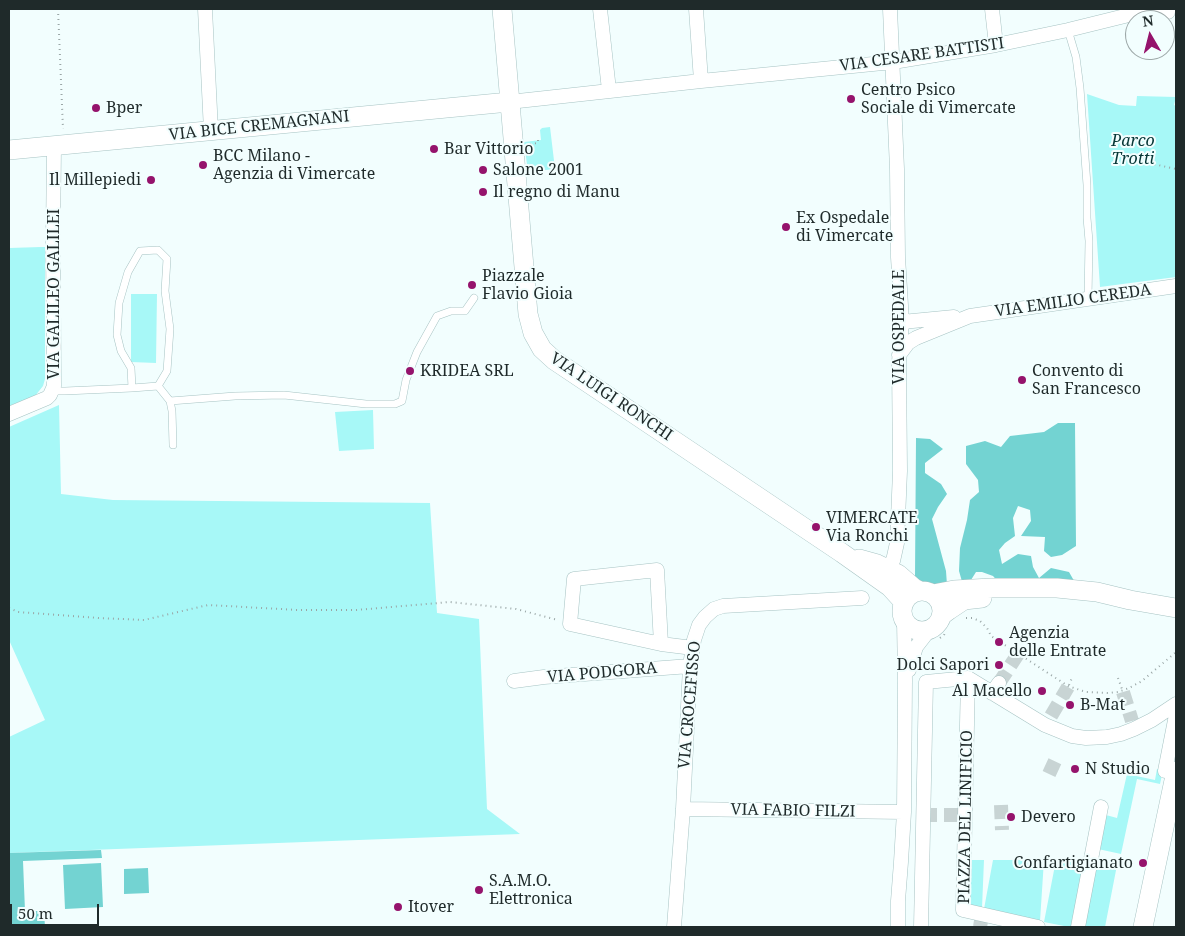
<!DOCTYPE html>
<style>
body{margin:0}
#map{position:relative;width:1185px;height:936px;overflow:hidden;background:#f2fefe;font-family:"Noto Serif",serif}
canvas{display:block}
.frame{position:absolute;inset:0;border:10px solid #1f2a2a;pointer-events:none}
.north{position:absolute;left:1125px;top:10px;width:50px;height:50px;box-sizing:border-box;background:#f2fefe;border:1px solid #9ea9a9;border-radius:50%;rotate:352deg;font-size:14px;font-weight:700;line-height:20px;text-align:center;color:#1f2a2a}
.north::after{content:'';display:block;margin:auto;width:18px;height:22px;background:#95136c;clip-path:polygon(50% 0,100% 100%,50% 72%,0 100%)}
.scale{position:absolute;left:10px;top:904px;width:89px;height:22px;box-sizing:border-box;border:2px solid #1f2a2a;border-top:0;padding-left:6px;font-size:15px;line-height:18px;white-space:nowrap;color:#1f2a2a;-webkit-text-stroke:4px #f2fefe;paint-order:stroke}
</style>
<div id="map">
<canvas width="1185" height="936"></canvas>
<div class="frame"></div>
<div class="north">N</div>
<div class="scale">50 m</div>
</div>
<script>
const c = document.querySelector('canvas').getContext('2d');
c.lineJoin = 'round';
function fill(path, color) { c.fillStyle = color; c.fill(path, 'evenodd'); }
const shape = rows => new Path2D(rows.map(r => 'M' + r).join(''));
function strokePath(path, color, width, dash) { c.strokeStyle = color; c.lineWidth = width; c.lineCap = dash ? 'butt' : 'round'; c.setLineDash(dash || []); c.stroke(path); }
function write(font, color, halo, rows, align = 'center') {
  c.font = font + ' "Noto Serif",serif'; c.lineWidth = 4; c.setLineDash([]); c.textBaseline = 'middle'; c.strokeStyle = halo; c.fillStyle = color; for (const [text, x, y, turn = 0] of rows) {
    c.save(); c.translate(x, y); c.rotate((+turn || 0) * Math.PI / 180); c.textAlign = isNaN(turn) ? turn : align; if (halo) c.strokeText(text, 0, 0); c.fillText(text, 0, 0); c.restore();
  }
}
const green = shape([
 [1087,94,1119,105,1136,106,1137,96,1176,97,1174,105,1176,106,1176,277,1100,287],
 [550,127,555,169,528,172,524,142,541,140,540,130,542,128],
 [41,247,45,247,45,379,43,386,35,396,9,406,9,248],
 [131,294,157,294,156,363,131,362],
 [59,405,61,494,113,500,430,503,437,613,479,619,487,809,520,834,9,853,9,737,45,720,9,640,9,427],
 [373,410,374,449,339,451,335,412],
 [1157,769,1163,770,1160,784,1137,779,1121,854,1098,849,1106,815,1117,818,1127,774,1155,780],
 [969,860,984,860,982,908,969,905],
 [993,860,1044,860,1040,921,984,909],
 [1056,860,1087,860,1073,927,1069,927,1044,922],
 [1095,860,1118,860,1105,927,1082,927]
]);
const forest = shape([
 [1058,423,1075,423,1076,546,1062,555,1051,557,1044,551,1045,537,1021,536,1031,521,1030,510,1018,506,1013,518,1015,536,1005,543,999,550,1002,564,1018,554,1031,556,1033,567,1039,578,1051,568,1069,572,1077,586,1001,585,993,576,982,572,976,572,971,580,963,585,959,571,960,548,967,520,970,500,979,492,978,480,966,464,966,446,985,441,1001,447,1010,436,1044,432],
 [916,438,930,439,943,449,925,463,925,473,941,484,947,494,938,507,932,519,946,571,947,585,921,583,915,577],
 [101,850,102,858,23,861,25,911,44,911,45,927,9,927,9,853],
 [101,863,103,907,65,909,63,865],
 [148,868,149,893,124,894,124,869]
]);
const streetTunnel = shape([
 [999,683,1018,654],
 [1123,692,1132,721],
 [1051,716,1068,687],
 [1049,774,1055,761],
 [1001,805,1002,830],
 [923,815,965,815],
 [980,927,981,921]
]);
const path = shape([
 [58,9,63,129],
 [530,144,538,143,538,140],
 [1130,159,1176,169],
 [9,608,18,612,99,618,144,620,208,605,298,610,356,610,450,602,516,609,558,620],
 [966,618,972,618,980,621,987,628,991,636,1068,686,1086,692,1108,693,1118,692,1129,688,1142,681,1176,652],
 [940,638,944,635,946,631],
 [1118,678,1123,692],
 [1069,685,1072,678]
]);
const lane = shape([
 [1068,30,1076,57,1080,88,1087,185,1087,218,1089,241,1088,299],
 [158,386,170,401,172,411,173,445],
 [53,391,65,391,132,388,158,386,167,371,170,329,165,291,167,259,158,250,140,251,128,272,119,303,117,335,121,351,131,368,132,388],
 [170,401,235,396,284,395,366,404,395,404,402,401,406,380,417,352,437,316,451,311,465,311,474,298]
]);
const street = shape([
 [205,9,211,131],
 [600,9,609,90],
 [696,9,701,81],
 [992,9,996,45],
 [509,102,701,81,893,62,996,45,1068,30,1141,12,1168,12,1168,9],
 [902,322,954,317],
 [899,355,908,343,916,338,970,316,1176,286],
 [9,414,47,398,50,395,54,386,53,240,54,146],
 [886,575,885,567,893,561,897,543,900,471,899,362,902,322,898,257,897,169,890,9],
 [661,644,657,570,574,579,570,624,661,644,693,648],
 [909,670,916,647,930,629],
 [968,678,963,910,1038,927],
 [514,681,544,677,690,666],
 [992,693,999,683],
 [1165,771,1176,715],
 [683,809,904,812],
 [674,927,683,809,690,666,694,640,699,625,705,617,714,609,723,606,862,598],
 [898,927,898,901,901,862,904,812,905,680,904,620],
 [921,927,926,682,968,678,1045,725,1072,736,1086,738,1107,737,1121,734,1134,729,1152,720,1176,704],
 [1078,927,1101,807]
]);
const secondary = shape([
 [502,9,528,314,533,333,542,349,554,360,842,553,890,587,900,598,905,601],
 [9,150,509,102],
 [859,559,877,564,898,574,914,588,920,591],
 '902 611a20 20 0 1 1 40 0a20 20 0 1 1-40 0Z',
 [933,594,954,590,992,588,1057,588,1097,592,1130,600,1176,608],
 [941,616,949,610,964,600,982,598],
 [1143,927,1176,771]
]);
const markers = [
 [851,99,5,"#95136c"],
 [96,108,5,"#95136c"],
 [434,149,5,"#95136c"],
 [203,165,5,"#95136c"],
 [483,170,5,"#95136c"],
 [151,180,5,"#95136c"],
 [483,192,5,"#95136c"],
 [786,227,5,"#95136c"],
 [472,285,5,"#95136c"],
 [410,371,5,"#95136c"],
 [1022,380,5,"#95136c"],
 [816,527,5,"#95136c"],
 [999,642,5,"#95136c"],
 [999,665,5,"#95136c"],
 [1042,691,5,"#95136c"],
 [1070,705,5,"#95136c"],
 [1075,769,5,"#95136c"],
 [1011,817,5,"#95136c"],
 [1143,863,5,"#95136c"],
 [479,890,5,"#95136c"],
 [398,907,5,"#95136c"]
];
const streetNames = [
 ["VIA CESARE BATTISTI",922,55,-8],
 ["VIA BICE CREMAGNANI",259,126,-6],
 ["VIA GALILEO GALILEI",54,294,-90],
 ["VIA EMILIO CEREDA",1073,301,-8],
 ["VIA OSPEDALE",899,327,-90],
 ["VIA LUIGI RONCHI",611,397,34],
 ["VIA PODGORA",602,673,-5],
 ["VIA CROCEFISSO",690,705,-85],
 ["VIA FABIO FILZI",793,811,1],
 ["PIAZZA DEL LINIFICIO",966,817,-89]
];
const poiNames = [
 ["Centro Psico",861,90],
 ["Sociale di Vimercate",861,108],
 ["Bper",106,108],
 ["Bar Vittorio",444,149],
 ["BCC Milano -",213,156],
 ["Agenzia di Vimercate",213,174],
 ["Salone 2001",493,170],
 ["Il Millepiedi",141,180,"right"],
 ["Il regno di Manu",493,192],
 ["Ex Ospedale",796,218],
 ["di Vimercate",796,236],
 ["Piazzale",482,276],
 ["Flavio Gioia",482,294],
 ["KRIDEA SRL",420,371],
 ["Convento di",1032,371],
 ["San Francesco",1032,389],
 ["VIMERCATE",826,518],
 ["Via Ronchi",826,536],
 ["Agenzia",1009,633],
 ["delle Entrate",1009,651],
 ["Dolci Sapori",989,665,"right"],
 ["Al Macello",1032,691,"right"],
 ["B-Mat",1080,705],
 ["N Studio",1085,769],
 ["Devero",1021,817],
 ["Confartigianato",1133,863,"right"],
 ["S.A.M.O.",489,881],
 ["Elettronica",489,899],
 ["Itover",408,907]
];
const parkNames = [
 ["Parco",1133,141],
 ["Trotti",1133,159]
];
fill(green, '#a7f8f7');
fill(forest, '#73d3d2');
strokePath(streetTunnel, '#c8d4d4', 14, [14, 7]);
strokePath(lane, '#a6c3c3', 8);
strokePath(street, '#a6c3c3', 15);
strokePath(secondary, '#a6c3c3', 20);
strokePath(path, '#9aa6a6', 2, [1, 4]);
strokePath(lane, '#fff', 7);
strokePath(street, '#fff', 14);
strokePath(secondary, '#fff', 19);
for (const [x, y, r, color] of markers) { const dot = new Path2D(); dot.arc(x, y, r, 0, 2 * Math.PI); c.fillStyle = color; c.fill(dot); strokePath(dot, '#f2fefe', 2); }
write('16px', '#1f2a2a', '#f2fefe', streetNames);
write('16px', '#1f2a2a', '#f2fefe', poiNames, 'left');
write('italic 16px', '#063737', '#f2fefe', parkNames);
</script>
